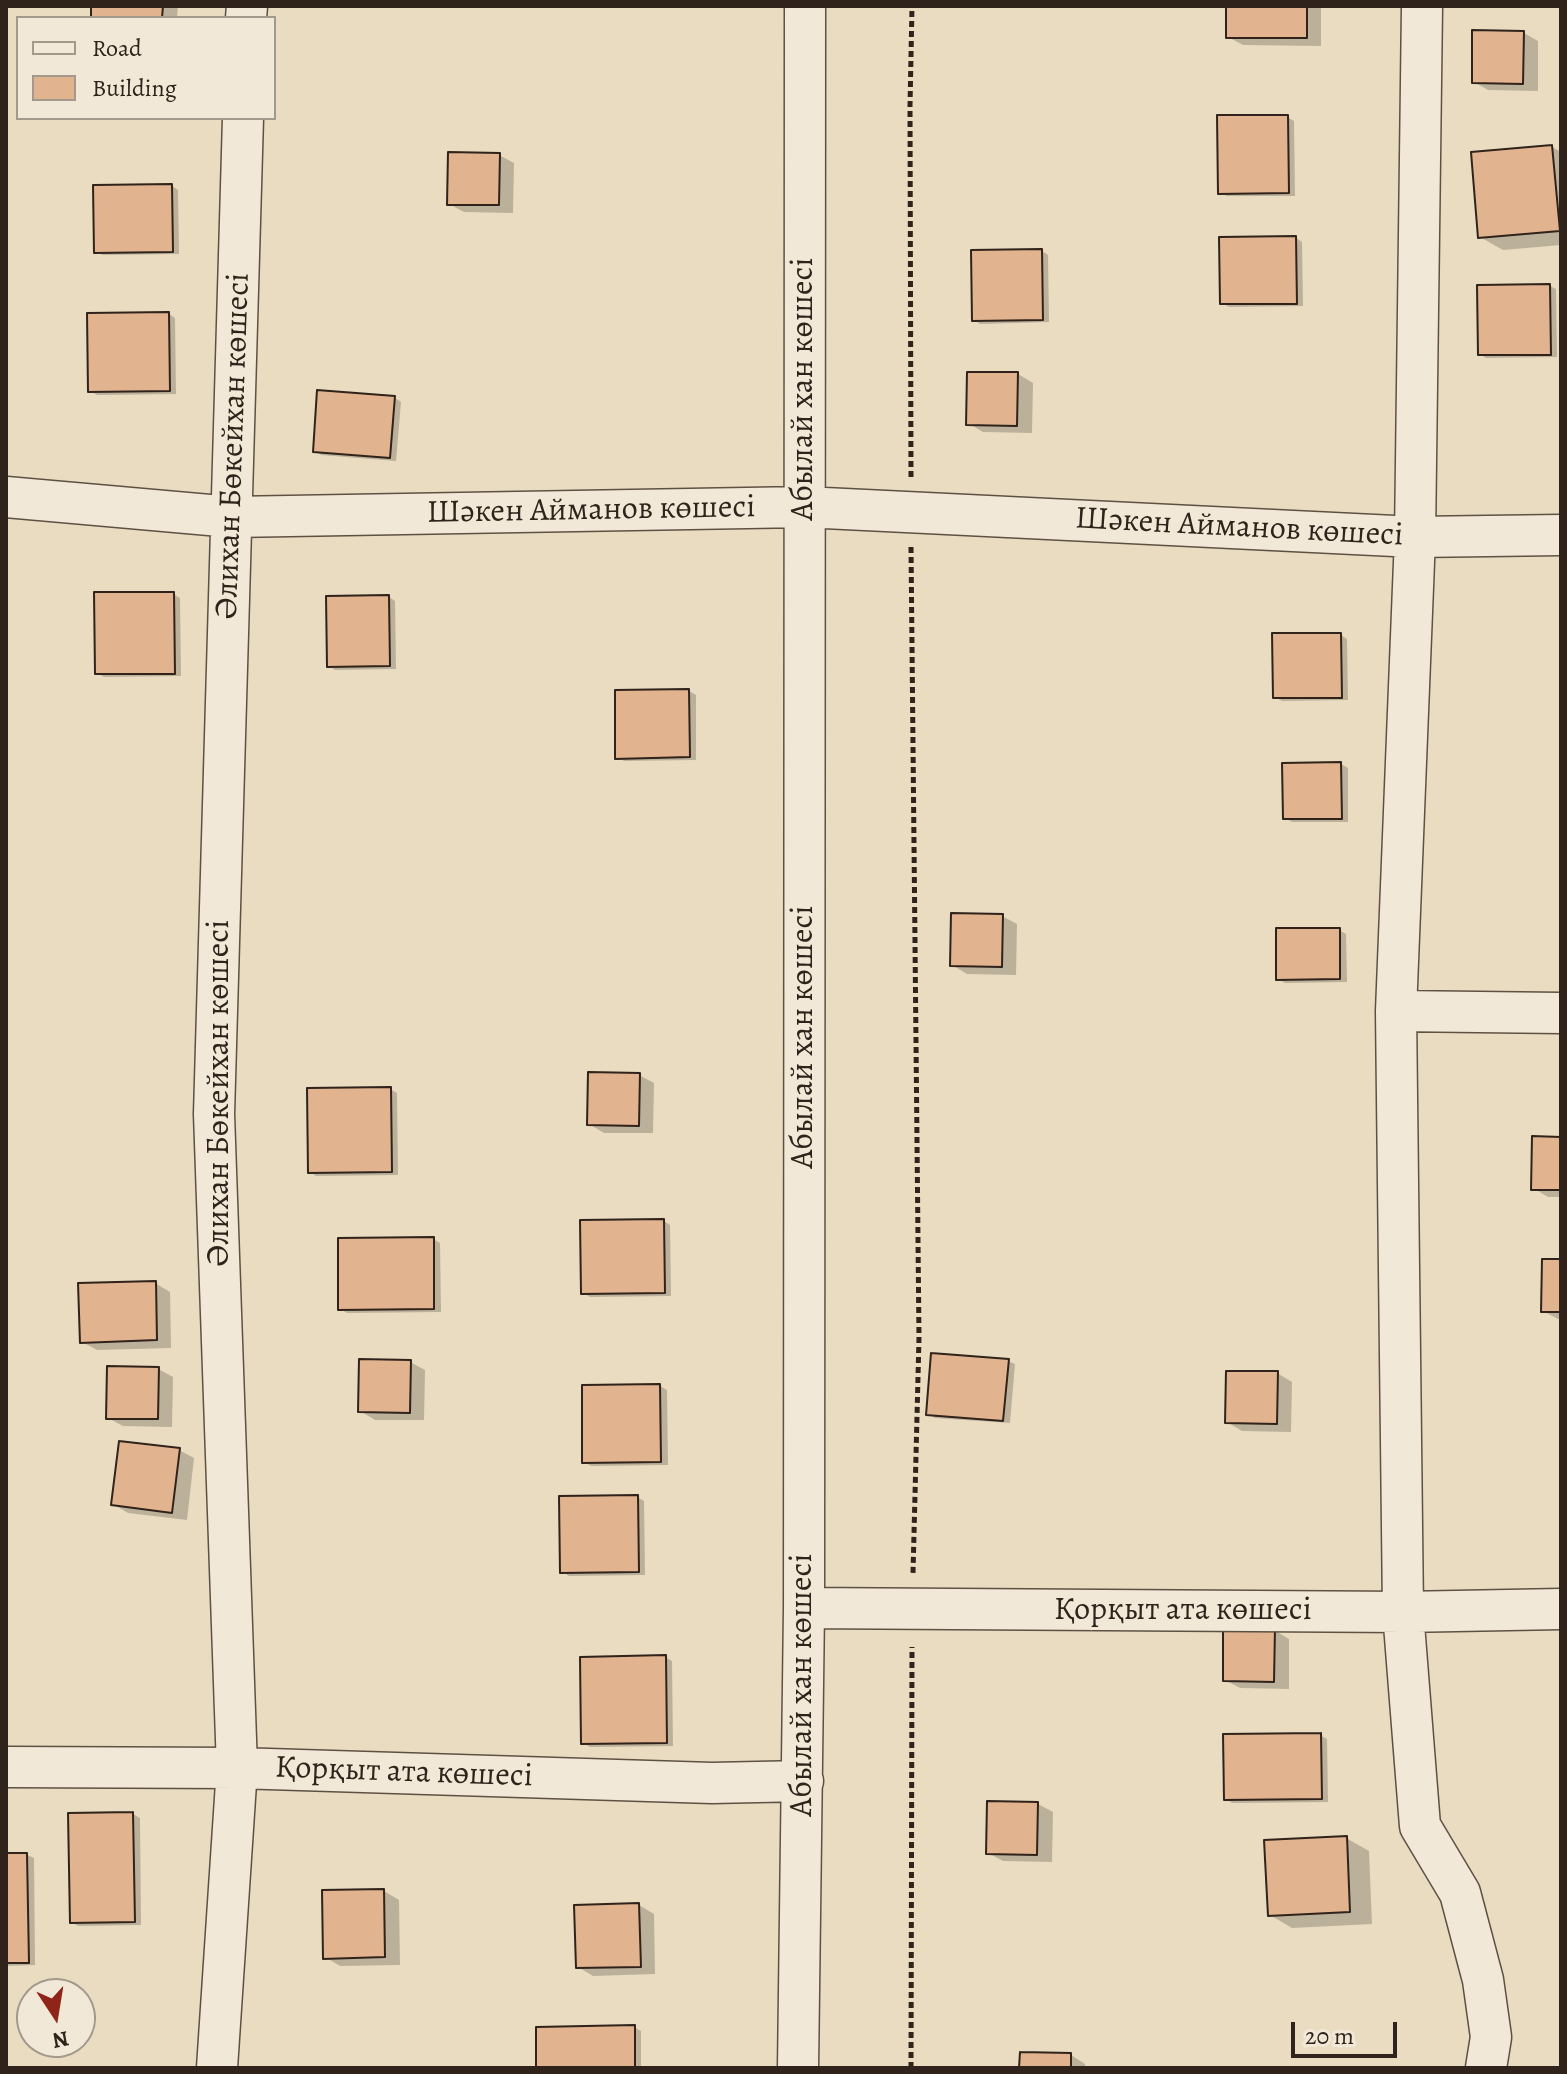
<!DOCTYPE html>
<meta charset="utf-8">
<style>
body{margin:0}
#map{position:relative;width:1567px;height:2074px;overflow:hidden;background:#eadcc1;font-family:Alegreya,serif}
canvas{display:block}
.frame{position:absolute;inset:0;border:8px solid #2f231b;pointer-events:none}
.legend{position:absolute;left:16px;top:16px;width:260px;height:104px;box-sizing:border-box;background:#f1e8d7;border:2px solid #a3998c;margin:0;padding:10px 14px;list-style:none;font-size:24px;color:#2f231b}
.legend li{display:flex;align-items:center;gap:16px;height:40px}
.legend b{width:40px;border:2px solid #a3998c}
.north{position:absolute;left:16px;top:1978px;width:80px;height:80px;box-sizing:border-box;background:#f1e8d7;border:2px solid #a3998c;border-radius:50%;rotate:168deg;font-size:22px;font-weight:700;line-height:32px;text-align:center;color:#2f231b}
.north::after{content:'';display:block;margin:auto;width:28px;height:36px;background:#8f2418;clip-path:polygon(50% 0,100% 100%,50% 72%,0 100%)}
.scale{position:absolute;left:1291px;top:2022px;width:106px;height:36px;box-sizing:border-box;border:4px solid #2f231b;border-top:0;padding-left:10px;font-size:24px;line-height:28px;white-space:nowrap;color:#2f231b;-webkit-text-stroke:6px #f1e8d7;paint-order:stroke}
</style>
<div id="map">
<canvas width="1567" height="2074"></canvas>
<div class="frame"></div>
<ul class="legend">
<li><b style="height:10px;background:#f1e8d7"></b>Road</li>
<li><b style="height:22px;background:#e1b38e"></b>Building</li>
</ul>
<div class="north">N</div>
<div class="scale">20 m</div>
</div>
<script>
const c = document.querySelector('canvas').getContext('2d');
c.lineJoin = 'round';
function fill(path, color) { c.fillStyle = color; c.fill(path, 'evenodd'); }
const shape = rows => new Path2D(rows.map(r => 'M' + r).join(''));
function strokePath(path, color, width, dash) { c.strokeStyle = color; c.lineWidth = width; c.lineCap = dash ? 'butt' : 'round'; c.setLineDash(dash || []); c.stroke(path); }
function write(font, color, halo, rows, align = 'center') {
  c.font = font + ' Alegreya,serif'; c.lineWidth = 6; c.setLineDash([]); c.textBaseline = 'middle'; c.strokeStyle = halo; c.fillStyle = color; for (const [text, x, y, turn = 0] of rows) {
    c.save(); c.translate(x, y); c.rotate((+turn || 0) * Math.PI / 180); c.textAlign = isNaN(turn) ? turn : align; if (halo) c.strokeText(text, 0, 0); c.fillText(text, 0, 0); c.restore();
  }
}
const shadow = shape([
 [93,6,178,6,177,18,93,18],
 [1228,6,1321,6,1321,46,1243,45,1228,37],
 [1524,33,1538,41,1538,91,1488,90,1474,82],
 [1287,117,1294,121,1295,196,1227,196,1220,193],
 [1552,147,1561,152,1561,245,1503,250,1480,237],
 [499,155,514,163,513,213,464,212,449,204],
 [172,186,178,190,179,254,103,255,96,252],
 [1296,238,1302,242,1303,306,1229,307,1222,303],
 [1042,251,1048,255,1049,322,980,324,974,320],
 [1550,286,1556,289,1557,357,1486,358,1480,354],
 [169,314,175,318,176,394,97,395,90,391],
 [1018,374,1033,383,1032,433,983,432,968,423],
 [395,398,401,402,396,461,321,455,315,451],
 [173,594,180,598,181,676,104,677,97,673],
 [389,597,395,601,396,669,335,670,329,666],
 [1341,635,1347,639,1348,700,1282,701,1275,697],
 [689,691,696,695,696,760,624,761,617,757],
 [1341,764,1348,768,1348,822,1292,822,1285,818],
 [1002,916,1017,924,1016,975,967,974,952,965],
 [1339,930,1346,934,1347,982,1285,983,1278,979],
 [639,1075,654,1083,653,1133,604,1133,589,1124],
 [390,1089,397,1093,398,1175,316,1176,310,1172],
 [1561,1139,1561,1197,1548,1197,1533,1188],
 [664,1221,670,1225,671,1296,590,1297,583,1293],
 [433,1239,440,1243,441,1312,347,1313,340,1309],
 [1561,1261,1561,1319,1558,1319,1543,1311],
 [155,1283,170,1292,171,1348,97,1350,82,1342],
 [1008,1361,1015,1364,1010,1423,935,1418,928,1414],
 [410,1362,425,1370,424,1420,375,1420,360,1411],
 [158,1369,173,1377,172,1427,123,1426,108,1418],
 [1277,1373,1292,1382,1291,1432,1242,1431,1227,1422],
 [660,1386,667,1390,668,1465,591,1466,584,1462],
 [179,1450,194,1458,187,1520,128,1513,113,1504],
 [637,1497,644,1501,645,1575,569,1576,562,1572],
 [1274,1630,1289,1639,1289,1689,1240,1688,1225,1680],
 [665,1657,672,1661,673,1746,590,1747,583,1743],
 [1320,1735,1327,1739,1328,1802,1232,1803,1226,1799],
 [1038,1804,1053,1812,1052,1862,1003,1861,988,1853],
 [133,1814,140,1818,141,1925,78,1926,72,1922],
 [1346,1838,1369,1851,1372,1924,1292,1928,1270,1915],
 [6,1855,27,1855,34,1858,35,1965,6,1966],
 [384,1891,399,1900,400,1965,340,1966,325,1957],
 [639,1905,654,1914,655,1974,593,1976,578,1967],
 [634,2027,641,2031,641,2068,538,2068],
 [1071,2055,1085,2064,1085,2068,1021,2068]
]);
const building = shape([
 [91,6,163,6,162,18,91,18,91,6],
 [1226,6,1307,6,1307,38,1226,38,1226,6],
 [1472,30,1524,31,1523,84,1472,83,1472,30],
 [1217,115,1288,115,1289,193,1218,194,1217,115],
 [1552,145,1560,231,1478,238,1471,152,1552,145],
 [448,152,500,153,499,205,447,205,448,152],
 [172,184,173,252,94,253,93,185,172,184],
 [1296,236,1297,304,1220,304,1219,237,1296,236],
 [1042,249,1043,320,972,321,971,250,1042,249],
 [1550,284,1551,355,1478,355,1477,285,1550,284],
 [169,312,170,391,88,392,87,313,169,312],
 [967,372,1018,372,1017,426,966,425,967,372],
 [317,390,395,396,390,458,313,452,317,390],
 [94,592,174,592,175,674,95,674,94,592],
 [389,595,390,666,327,667,326,596,389,595],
 [1272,633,1341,633,1342,698,1273,698,1272,633],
 [689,689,690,757,615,759,615,690,689,689],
 [1341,762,1342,819,1283,819,1282,763,1341,762],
 [951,913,1003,914,1002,967,950,966,951,913],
 [1276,928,1340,928,1340,979,1276,980,1276,928],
 [588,1072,640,1073,639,1126,587,1125,588,1072],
 [391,1087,392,1172,308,1173,307,1088,391,1087],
 [1532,1136,1561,1137,1561,1190,1531,1190,1532,1136],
 [664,1219,665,1293,581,1294,580,1220,664,1219],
 [434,1237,434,1309,338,1310,338,1238,434,1237],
 [1542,1259,1561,1259,1561,1312,1541,1312,1542,1259],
 [156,1281,157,1340,80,1343,78,1283,156,1281],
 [931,1353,1009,1359,1003,1421,926,1415,931,1353],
 [359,1359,411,1360,410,1413,358,1412,359,1359],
 [107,1366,159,1367,158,1419,106,1419,107,1366],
 [1226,1371,1278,1371,1277,1424,1225,1423,1226,1371],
 [660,1384,661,1462,582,1463,582,1385,660,1384],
 [119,1441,180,1448,172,1513,111,1505,119,1441],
 [638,1495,639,1572,560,1573,559,1496,638,1495],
 [1223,1628,1275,1628,1274,1682,1223,1681,1223,1628],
 [666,1655,667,1743,581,1744,580,1657,666,1655],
 [1321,1733,1322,1799,1224,1800,1223,1734,1321,1733],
 [987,1801,1038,1802,1037,1855,986,1854,987,1801],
 [133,1812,135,1922,70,1923,68,1813,133,1812],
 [1347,1836,1350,1912,1268,1916,1264,1840,1347,1836],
 [6,1853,27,1853,29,1963,6,1963,6,1853],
 [384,1889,385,1957,323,1959,322,1890,384,1889],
 [639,1903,641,1967,576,1968,574,1905,639,1903],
 [635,2025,635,2068,536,2068,536,2027,635,2025],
 [1020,2052,1071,2053,1071,2068,1019,2068,1020,2052]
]);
const path = shape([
 [911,477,910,106,912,6],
 [911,547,919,1338,913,1573],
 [911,2068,912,1647]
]);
const minor = shape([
 [1422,6,1415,537,1396,1011,1403,1612,1420,1826,1460,1893,1483,1980,1491,2037,1486,2068],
 [246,18,247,6],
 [6,497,232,517,804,507,1415,537,1561,535],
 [1396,1011,1561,1013],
 [804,1608,1403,1612,1561,1609],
 [6,1767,237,1768,712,1783,803,1781],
 [217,2068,237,1768,214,1114,243,118],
 [798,2068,804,1608,805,6]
]);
const streetNames = [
 ["Абылай хан көшесі",804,389,-90],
 ["Әлихан Бөкейхан көшесі",234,446,-88],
 ["Шәкен Айманов көшесі",591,511,-1],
 ["Шәкен Айманов көшесі",1239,528,3],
 ["Абылай хан көшесі",804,1037,-90],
 ["Әлихан Бөкейхан көшесі",220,1093,-90],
 ["Қорқыт ата көшесі",1183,1611],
 ["Абылай хан көшесі",803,1685,-90],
 ["Қорқыт ата көшесі",404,1773,2]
];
fill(shadow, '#0003');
fill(building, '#e1b38e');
strokePath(building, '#2f231b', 2);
strokePath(minor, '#5e5144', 43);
strokePath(path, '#2f231b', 5, [6, 4]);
strokePath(minor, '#f1e8d7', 40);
write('32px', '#2f231b', '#f1e8d7', streetNames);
</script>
